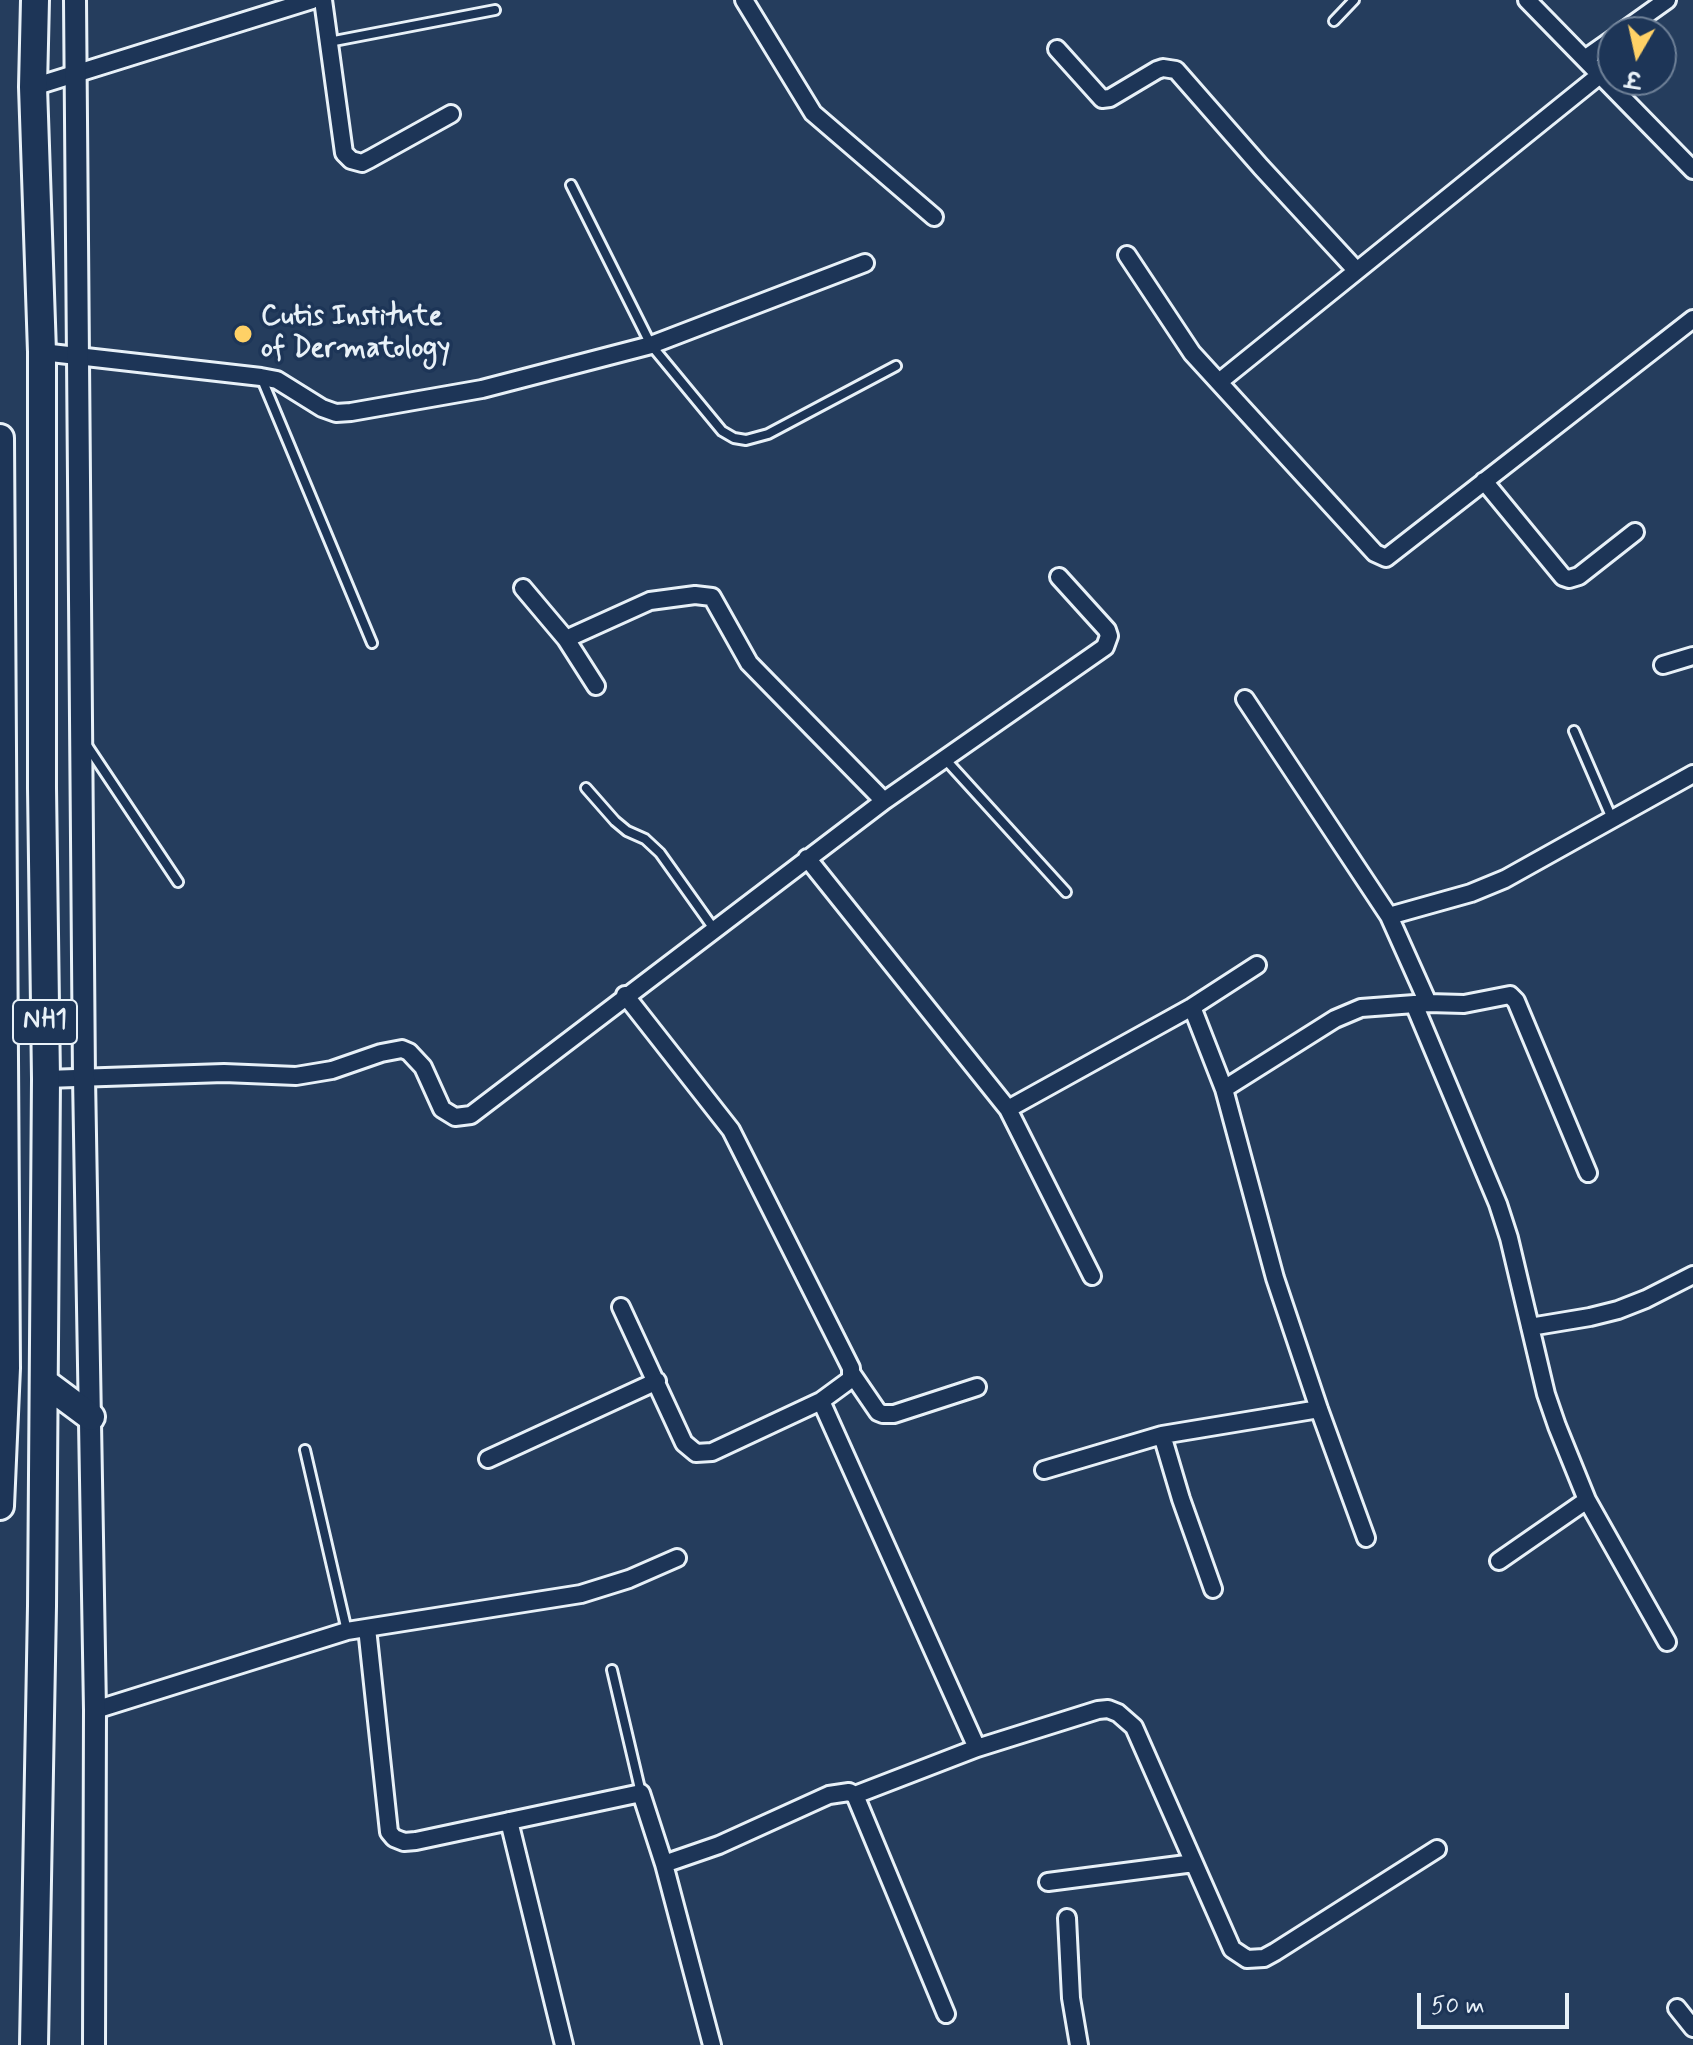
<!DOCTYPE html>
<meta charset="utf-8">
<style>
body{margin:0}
#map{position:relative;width:1693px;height:2045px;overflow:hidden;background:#253d5d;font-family:Mynerve,"Playpen Sans Deva",sans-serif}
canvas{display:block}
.north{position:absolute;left:1597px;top:16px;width:80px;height:80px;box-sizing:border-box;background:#1d3557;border:2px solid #6e8097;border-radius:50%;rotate:189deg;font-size:22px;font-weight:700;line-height:32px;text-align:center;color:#e8f1f8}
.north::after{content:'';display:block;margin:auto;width:28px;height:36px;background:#ffd166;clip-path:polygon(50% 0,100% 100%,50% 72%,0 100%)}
.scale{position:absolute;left:1417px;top:1993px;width:152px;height:36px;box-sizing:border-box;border:4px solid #e8f1f8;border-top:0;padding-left:10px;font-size:24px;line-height:28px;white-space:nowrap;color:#e8f1f8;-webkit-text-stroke:6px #1d3557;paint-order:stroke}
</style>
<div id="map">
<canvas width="1693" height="2045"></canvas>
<div class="north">उ</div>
<div class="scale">50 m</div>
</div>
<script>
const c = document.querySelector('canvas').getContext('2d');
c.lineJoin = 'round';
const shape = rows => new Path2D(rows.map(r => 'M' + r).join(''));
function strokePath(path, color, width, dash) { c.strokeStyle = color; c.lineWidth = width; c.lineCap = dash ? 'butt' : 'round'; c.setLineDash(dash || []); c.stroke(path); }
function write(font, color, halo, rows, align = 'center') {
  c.font = font + ' Mynerve,sans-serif'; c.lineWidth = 7; c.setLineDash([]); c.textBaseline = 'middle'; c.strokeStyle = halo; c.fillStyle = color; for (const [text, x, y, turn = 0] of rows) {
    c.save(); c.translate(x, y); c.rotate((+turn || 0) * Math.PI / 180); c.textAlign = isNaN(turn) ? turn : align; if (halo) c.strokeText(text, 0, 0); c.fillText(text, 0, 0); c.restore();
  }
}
const service = shape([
 [1334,21,1354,0],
 [329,42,495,10],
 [571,185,651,345,722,431,734,438,746,440,768,434,896,366],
 [261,377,372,643],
 [1574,731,1613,821],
 [86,744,178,882],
 [945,759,1066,892],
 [586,788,615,821,627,831,645,839,660,853,714,929],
 [305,1450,347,1631],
 [612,1670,641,1793]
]);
const minor = shape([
 [323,0,344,153,351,160,362,163,370,159,451,114],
 [744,0,813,113,934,217],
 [1527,0,1693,170],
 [1622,32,1667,0],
 [1057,49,1102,99,1110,98,1157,70,1163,68,1176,70,1261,167,1356,270],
 [1586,58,1613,39],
 [33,87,312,0],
 [1127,255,1192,353,1375,553,1386,558,1693,319],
 [42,352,261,377,277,380,322,408,336,413,351,412,482,389,651,345,865,263],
 [1219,382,1601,74],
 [1484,481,1563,577,1569,579,1579,576,1635,532],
 [523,588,566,639,596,686],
 [566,639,650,601,695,595,712,597,749,663,884,801],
 [1663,665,1693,656],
 [1245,699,1389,916,1428,1003],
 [807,858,1008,1109,1092,1276],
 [1389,916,1471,893,1505,879,1693,774],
 [1414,1004,1498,1204,1509,1238,1546,1394,1557,1426,1587,1500,1667,1642],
 [1192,1007,1224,1089,1275,1278,1319,1409,1366,1538],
 [46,1079,224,1073,296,1076,332,1070,381,1053,402,1049,409,1052,423,1067,442,1109,455,1117,471,1115,884,801,1105,647,1109,636,1107,630,1059,577],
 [1224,1089,1335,1019,1361,1008,1428,1003,1464,1004,1510,995,1516,1001,1588,1173],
 [1008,1109,1192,1007,1257,965],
 [621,1307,684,1443,696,1453,712,1452,821,1401,851,1379,851,1368,731,1130,625,995],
 [1530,1327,1590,1317,1618,1310,1646,1299,1693,1275],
 [852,1374,878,1412,883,1414,894,1414,977,1387],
 [821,1401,977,1748],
 [1162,1435,1181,1499,1213,1589],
 [488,1459,657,1381],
 [1044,1470,1162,1435,1319,1409],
 [1499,1561,1587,1500],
 [367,1628,389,1832,394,1838,404,1842,416,1841,641,1793,664,1864,712,2045],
 [95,1710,347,1631,581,1594,629,1579,677,1558],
 [855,1795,977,1748,1098,1710,1108,1709,1118,1713,1134,1727,1232,1949,1247,1959,1264,1958,1275,1952,1437,1849],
 [509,1821,564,2045],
 [664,1864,719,1845,829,1795,849,1792,855,1795,946,2014],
 [1048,1882,1194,1863],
 [1067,1918,1071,1998,1079,2045],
 [1677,2008,1693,2028]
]);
const tertiary = shape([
 [75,0,84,1077,95,1710,94,2045]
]);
const trunk = shape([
 [0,438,6,1368,0,1506],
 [44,1382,91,1417],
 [34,2045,42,1606,46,1079,42,788,42,352,33,87,35,0]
]);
const markers = [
 [243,334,10,"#ffd166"]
];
const shields = [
 [45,1022,64]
];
const shieldNames = [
 ["NH1",45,1022]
];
const poiNames = [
 ["Cutis Institute",261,318],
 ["of Dermatology",261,350]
];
strokePath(service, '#e8f1f8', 14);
strokePath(minor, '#e8f1f8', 22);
strokePath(tertiary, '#e8f1f8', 26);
strokePath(trunk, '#e8f1f8', 32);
strokePath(service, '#1d3557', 8);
strokePath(minor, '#1d3557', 16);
strokePath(tertiary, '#1d3557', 20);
strokePath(trunk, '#1d3557', 26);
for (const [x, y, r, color] of markers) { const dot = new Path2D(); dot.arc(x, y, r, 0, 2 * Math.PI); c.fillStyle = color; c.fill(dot); strokePath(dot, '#1d3557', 3); }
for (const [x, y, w] of shields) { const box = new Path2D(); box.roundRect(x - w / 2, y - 22, w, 44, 6); c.fillStyle = '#1d3557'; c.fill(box); strokePath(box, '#e8f1f8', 2); }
write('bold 26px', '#e8f1f8', null, shieldNames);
write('bold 28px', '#e8f1f8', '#1d3557', poiNames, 'left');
</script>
